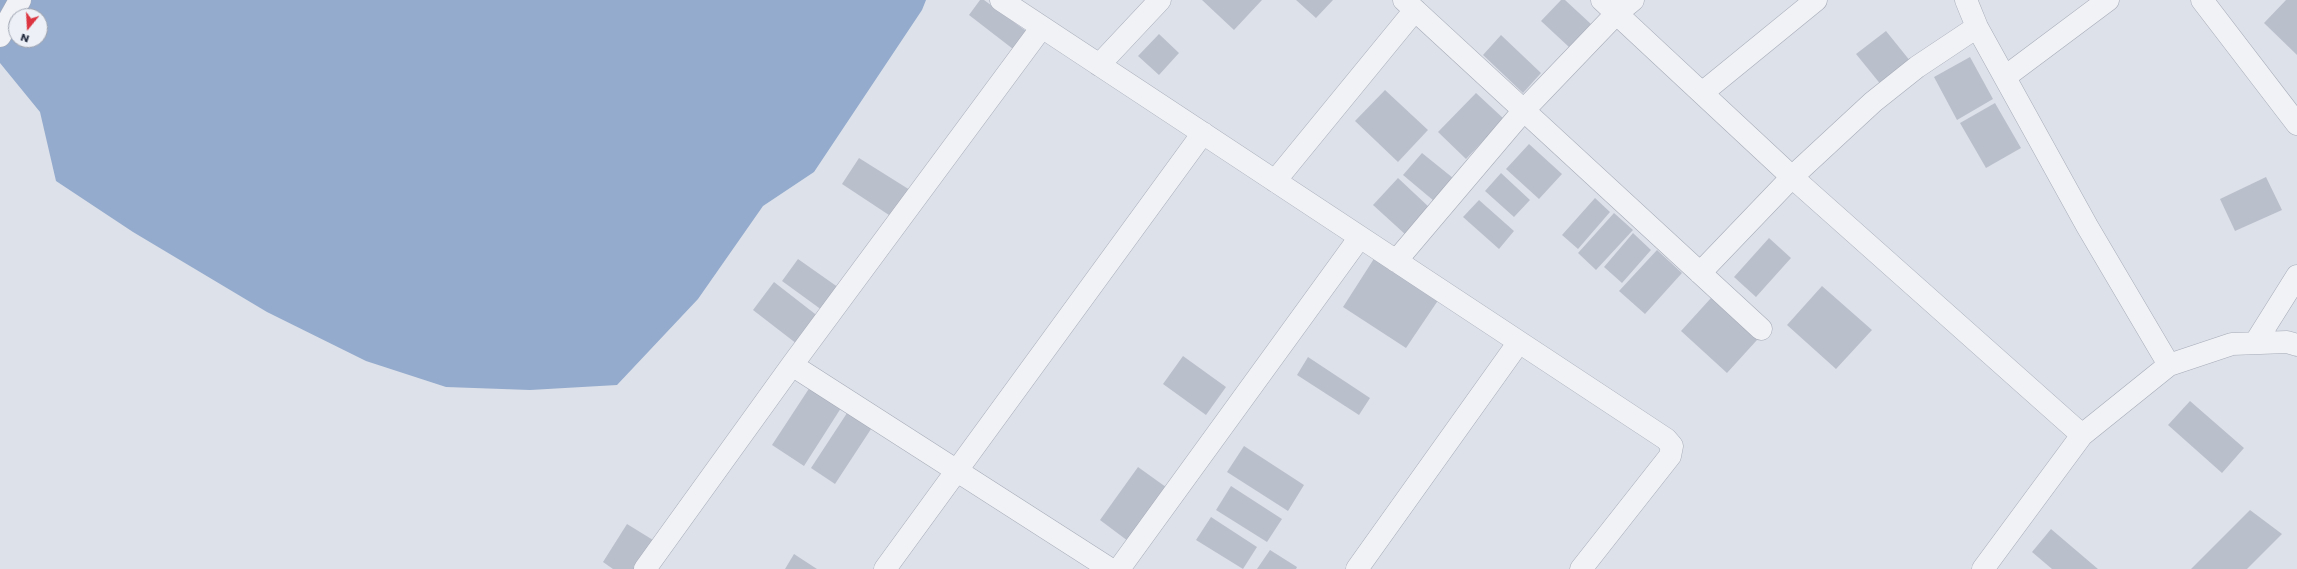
<!DOCTYPE html>
<style>
body{margin:0}
#map{position:relative;width:2297px;height:569px;overflow:hidden;background:#dde1e9;font-family:Poppins,sans-serif}
canvas{display:block}
.north{position:absolute;left:8px;top:8px;width:40px;height:40px;box-sizing:border-box;background:#edf0f6;border:1px solid #9da2ae;border-radius:50%;rotate:198deg;font-size:11px;font-weight:700;line-height:16px;text-align:center;color:#252d41}
.north::after{content:'';display:block;margin:auto;width:14px;height:18px;background:#dc3440;clip-path:polygon(50% 0,100% 100%,50% 72%,0 100%)}
</style>
<div id="map">
<canvas width="2297" height="569"></canvas>
<div class="north">N</div>
</div>
<script>
const c = document.querySelector('canvas').getContext('2d');
c.lineJoin = 'round';
function fill(path, color) { c.fillStyle = color; c.fill(path, 'evenodd'); }
const shape = rows => new Path2D(rows.map(r => 'M' + r).join(''));
function strokePath(path, color, width, dash) { c.strokeStyle = color; c.lineWidth = width; c.lineCap = dash ? 'butt' : 'round'; c.setLineDash(dash || []); c.stroke(path); }
const water = shape([
 [0,0,926,0,922,10,814,172,763,206,698,299,617,385,530,390,446,387,366,361,267,312,133,232,56,181,40,112,0,63],
 [16,16,40,16,40,40,16,40]
]);
const building = shape([
 [980,0,984,0,1026,31,1013,49,969,15],
 [1202,0,1262,0,1234,30],
 [1296,0,1333,0,1316,18],
 [1561,0,1565,0,1591,24,1569,47,1541,21],
 [2286,0,2297,0,2297,55,2264,23],
 [1886,31,1911,62,1882,86,1856,54],
 [1159,34,1179,53,1159,75,1138,56],
 [1501,35,1541,73,1523,93,1483,55],
 [1970,57,1993,99,1957,120,1934,77],
 [1385,90,1428,130,1398,162,1355,121],
 [1476,93,1504,119,1466,159,1438,132],
 [1995,103,2021,148,1986,168,1960,123],
 [1529,144,1562,174,1539,199,1506,169],
 [1422,153,1453,178,1434,201,1403,175],
 [859,158,910,190,892,217,842,184],
 [1501,173,1530,200,1514,217,1485,191],
 [2266,177,2282,210,2235,231,2220,199],
 [1398,178,1430,208,1406,235,1373,205],
 [1595,198,1610,212,1578,249,1562,235],
 [1479,200,1514,231,1499,249,1463,217],
 [1614,213,1633,230,1596,270,1578,253],
 [1633,233,1651,250,1622,283,1604,267],
 [1769,238,1791,258,1756,297,1734,277],
 [1657,250,1682,273,1645,314,1619,291],
 [1377,254,1441,296,1406,348,1343,307],
 [798,259,842,290,826,313,782,281],
 [774,282,819,317,797,344,753,310],
 [1822,286,1872,330,1836,369,1787,325],
 [1711,298,1757,340,1727,373,1681,331],
 [1183,356,1226,387,1206,415,1163,384],
 [1308,357,1370,398,1359,415,1297,375],
 [810,387,841,408,804,466,772,445],
 [2190,401,2244,448,2222,473,2168,425],
 [849,410,873,426,835,484,811,468],
 [1244,446,1304,485,1288,511,1227,472],
 [1138,467,1170,490,1132,544,1100,520],
 [1231,486,1282,519,1267,542,1216,510],
 [2250,510,2282,534,2247,569,2191,569],
 [1211,517,1257,547,1243,569,1196,540],
 [627,524,653,540,634,569,613,569,603,562],
 [2051,529,2098,569,2052,569,2032,552],
 [1270,550,1297,567,1296,569,1257,569],
 [794,554,817,569,785,569]
]);
const street = shape([
 [1001,0,1666,439,1672,446,1670,456,1581,569],
 [1404,0,1761,329],
 [1602,0,1792,177,2082,435],
 [1966,0,1977,27,2087,226,2169,365],
 [2202,0,2297,124],
 [0,36,20,0],
 [1099,65,1160,0],
 [2005,77,2108,0],
 [1702,93,1816,0],
 [1275,181,1415,10],
 [1396,261,1524,110,1616,14,1633,0],
 [1700,273,1792,177,1873,102,1917,67,1977,27],
 [2255,343,2297,276],
 [792,365,1110,569],
 [645,569,792,365,1042,27],
 [885,569,1203,133],
 [1119,569,1360,237],
 [1357,569,1519,342],
 [1983,569,2082,435,2169,365,2232,344,2287,342,2297,345]
]);
fill(water, '#94abcd');
fill(building, '#babfcc');
strokePath(street, '#a6abb7', 23);
strokePath(street, '#f0f2f6', 22);
</script>
